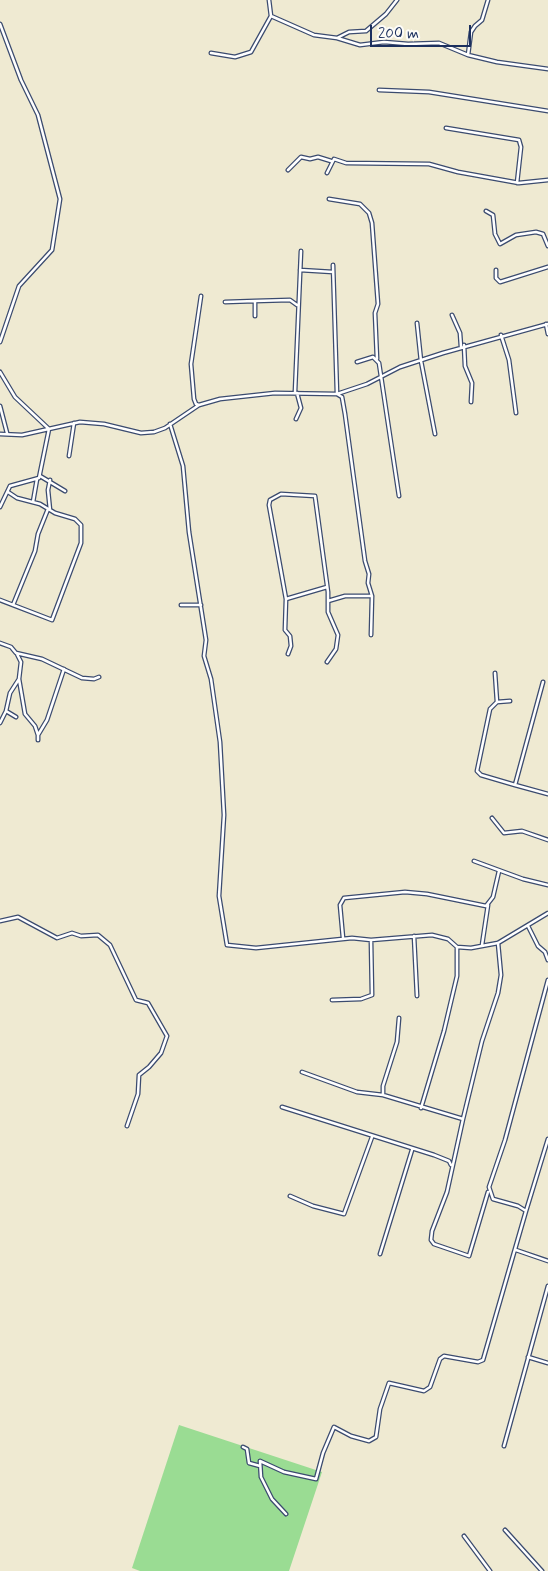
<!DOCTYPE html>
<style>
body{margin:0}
#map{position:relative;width:548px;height:1571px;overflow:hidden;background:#efead2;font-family:Mynerve,sans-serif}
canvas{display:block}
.scale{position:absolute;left:370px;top:25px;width:101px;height:22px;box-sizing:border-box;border:2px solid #1b2f5e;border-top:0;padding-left:6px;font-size:15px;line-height:18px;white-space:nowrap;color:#1b2f5e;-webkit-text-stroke:4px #fdfcf7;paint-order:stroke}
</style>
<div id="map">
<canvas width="548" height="1571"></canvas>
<div class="scale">200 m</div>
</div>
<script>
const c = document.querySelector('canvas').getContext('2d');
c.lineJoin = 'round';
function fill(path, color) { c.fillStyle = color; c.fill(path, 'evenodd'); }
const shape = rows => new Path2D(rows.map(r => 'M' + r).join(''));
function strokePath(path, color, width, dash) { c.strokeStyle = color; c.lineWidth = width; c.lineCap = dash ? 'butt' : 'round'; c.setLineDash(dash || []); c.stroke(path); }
const green = shape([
 [179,1425,322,1472,289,1571,140,1571,132,1568]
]);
const minor = shape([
 [271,16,314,35,337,38,360,45,384,42,408,44,439,43,468,55,497,62,548,69],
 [0,24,21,80,38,115,60,199,52,250,19,286,0,342],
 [337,38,349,32,366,31,386,14,397,0],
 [211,53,235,57,251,52,271,16,269,0],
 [468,55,471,32,475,26,482,20,488,0],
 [379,90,429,92,548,111],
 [446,128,519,140,521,147,517,183],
 [288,170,301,157,310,159,318,157,331,161],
 [327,173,334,159,346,163,429,164,458,172,519,183,548,180],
 [329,199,360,204,369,213,372,223,378,304,375,313,377,359],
 [486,211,493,215,495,234,500,244,516,235,536,232,543,234,548,246],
 [333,265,337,394,342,397,345,414,365,561,369,574,368,583,372,596],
 [300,270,333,272],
 [496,270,496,278,500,282,548,267],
 [225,302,255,301],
 [452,315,460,333,461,347],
 [255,316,255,301,290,300,297,305],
 [417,323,421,361,435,434],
 [546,324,548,334],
 [501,335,509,360,516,413],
 [464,345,465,366,472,383,471,402],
 [357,362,373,357,379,363,399,496],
 [0,372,15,397,49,429,39,478,10,486,0,507],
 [295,392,301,251],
 [199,405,196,404,194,399,191,364,201,296],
 [0,406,7,433],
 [296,419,301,408,297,393],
 [170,424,183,466,189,532,206,640,204,656,211,679,220,742,224,815,219,896,227,945,256,948,352,938,371,940,432,935,448,939,457,947,471,948,498,943,548,913],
 [0,434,22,435,80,422,104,424,141,433,154,432,165,428,199,405,220,399,275,393,337,394,367,384,400,367,443,353,548,324],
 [69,456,74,423],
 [40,476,65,491],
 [33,502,37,479],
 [50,510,48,490,50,480],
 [286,599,327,587],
 [0,600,52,620,81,543,81,525,75,519,55,513,40,504,17,498,8,492],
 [328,601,345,596,372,596,371,635],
 [13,605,35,551,38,534,48,509],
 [181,605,201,605],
 [0,643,11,647,16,653,42,659,82,678,94,679,99,677],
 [17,654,21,662,19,679,25,714,35,726,38,735],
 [288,654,291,646,290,636,285,630,286,599,269,505,270,500,281,494,315,496,328,592,328,612,338,635,336,649,327,662],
 [495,673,497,702,490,709,477,771,481,775,515,785,543,682],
 [497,702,510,701],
 [16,717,6,711,10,693,19,679],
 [0,723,6,711],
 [38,740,38,735,47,720,64,669],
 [515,785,548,794],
 [492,818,504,833,522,831,548,840],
 [474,861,523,879,548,885],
 [0,921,18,917,57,938,72,933,81,936,98,935,110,945,136,1000,148,1003,167,1036,161,1053,149,1067,139,1075,138,1094,127,1126],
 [528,926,538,946,545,952,548,960],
 [414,936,417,996],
 [343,938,340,905,344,898,405,892,427,894,486,906,493,897,499,871],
 [482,945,488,905],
 [332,1000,361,999,372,995,371,940],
 [399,1018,397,1042,383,1086,383,1095,463,1119,482,1041,498,993,501,975,498,943],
 [302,1072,357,1092,383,1095],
 [282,1107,434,1155,449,1161,451,1165],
 [421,1108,444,1031,457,976,457,947],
 [463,1119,447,1192,432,1231,431,1240,434,1244,469,1256,488,1192],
 [290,1196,313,1206,344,1214,372,1137],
 [526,1211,548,1139],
 [516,1250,548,1261],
 [380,1254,412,1150],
 [528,1357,548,1363],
 [504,1446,548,1286],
 [243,1447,247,1449,249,1463,260,1466],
 [286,1514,272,1499,261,1477,260,1461,284,1472,316,1479,323,1453,334,1427,351,1436,369,1441,376,1437,380,1409,389,1383,424,1391,430,1387,440,1359,444,1356,478,1362,483,1360,526,1211,518,1206,493,1199,489,1187,505,1140,548,980],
 [505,1530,542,1571],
 [464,1536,490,1571]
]);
fill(green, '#9adc93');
strokePath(minor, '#3b4b6f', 5);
strokePath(minor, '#fff', 2.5);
</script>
